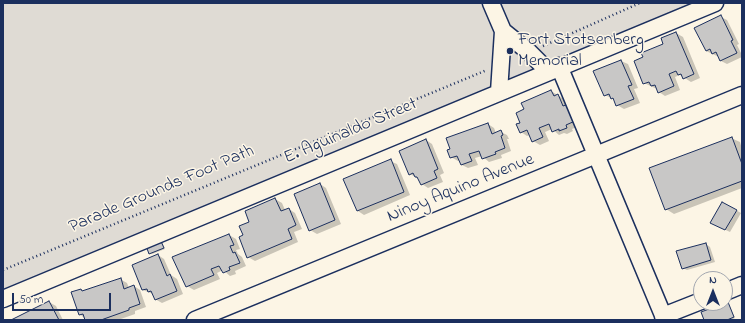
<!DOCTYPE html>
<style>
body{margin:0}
#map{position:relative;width:745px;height:323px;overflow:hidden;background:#fcf5e5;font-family:"Indie Flower",sans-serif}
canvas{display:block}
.frame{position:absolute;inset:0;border:4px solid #1b2f5e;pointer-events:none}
.north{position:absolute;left:693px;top:271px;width:40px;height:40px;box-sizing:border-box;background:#fcf5e5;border:1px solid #a2a6af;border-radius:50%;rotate:0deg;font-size:11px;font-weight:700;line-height:16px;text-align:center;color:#1b2f5e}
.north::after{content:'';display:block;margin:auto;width:14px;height:18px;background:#1b2f5e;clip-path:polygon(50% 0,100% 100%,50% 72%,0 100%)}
.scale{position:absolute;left:12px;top:293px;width:99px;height:18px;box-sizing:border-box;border:2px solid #1b2f5e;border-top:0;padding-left:5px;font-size:12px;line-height:14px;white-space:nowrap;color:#1b2f5e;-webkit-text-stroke:3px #fcf5e5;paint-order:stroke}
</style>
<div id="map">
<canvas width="745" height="323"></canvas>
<div class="frame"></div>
<div class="north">N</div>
<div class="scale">50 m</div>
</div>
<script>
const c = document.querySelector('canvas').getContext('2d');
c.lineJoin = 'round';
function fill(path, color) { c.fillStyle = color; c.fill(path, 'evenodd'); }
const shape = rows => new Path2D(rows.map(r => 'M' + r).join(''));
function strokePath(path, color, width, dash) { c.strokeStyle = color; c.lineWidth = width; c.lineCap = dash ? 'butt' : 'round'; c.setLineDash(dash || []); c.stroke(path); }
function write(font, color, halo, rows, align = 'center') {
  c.font = font + ' "Indie Flower",sans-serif'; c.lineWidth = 3; c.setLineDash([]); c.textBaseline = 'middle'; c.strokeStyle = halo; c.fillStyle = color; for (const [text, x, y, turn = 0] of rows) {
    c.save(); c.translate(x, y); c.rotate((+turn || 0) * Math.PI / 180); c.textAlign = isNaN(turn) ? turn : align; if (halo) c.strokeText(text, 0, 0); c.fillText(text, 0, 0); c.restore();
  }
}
const green = shape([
 [3,3,698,3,3,293]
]);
const shadow = shape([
 [721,17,727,20,739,44,737,45,742,55,742,57,727,64,721,61,719,57,706,51],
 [676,33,683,37,700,78,691,82,680,75,675,77,680,90,665,96,659,92,657,89,644,83,645,58,665,44],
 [621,61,628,64,638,88,634,89,640,103,624,109,617,105,615,100,605,95],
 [551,91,564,99,581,125,572,129,573,131,567,134,564,133,559,135,552,129,545,132,549,141,540,145,533,141,530,135,527,136,521,132,521,123,526,110],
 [488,124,494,128,496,133,501,132,507,135,509,139,507,139,511,151,501,155,502,158,489,162,482,156,475,158,478,165,468,168,462,165,460,160,458,161,451,157],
 [731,138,740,142,742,149,742,188,674,214,666,209],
 [426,140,432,144,444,173,440,175,443,182,428,188,422,184,417,178,410,174],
 [390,161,397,164,410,195,364,215,358,211,345,180],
 [320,184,326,188,341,224,317,234,310,230],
 [275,199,282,203,285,210,289,209,295,213,302,229,294,232,298,242,255,261,248,257,244,236,250,222],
 [723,203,741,213,730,232,715,225],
 [229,235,236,239,240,249,236,250,238,254,242,257,246,266,235,271,236,274,230,276,223,270,217,273,220,279,194,290,187,286],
 [161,239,165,249,152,254,150,253],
 [706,244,710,247,715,262,687,270,683,268],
 [158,255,164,259,171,275,177,279,183,294,162,303,155,299,153,294,143,290],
 [120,279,127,283,129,288,134,286,140,290,146,307,135,311,135,314,118,320,86,320,80,314,81,290,84,292],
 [49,302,56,306,63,320,13,320],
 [728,303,735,318,730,320,705,320]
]);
const building = shape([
 [721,15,733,40,731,41,737,53,720,61,716,52,712,54,710,49,706,51,694,28,721,15],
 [676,32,694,74,683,79,681,74,678,75,676,71,669,74,674,86,658,93,655,85,651,86,649,82,643,84,634,61,643,57,641,53,663,44,661,38,676,32],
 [621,60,632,85,628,86,634,99,616,106,613,98,611,99,609,94,604,96,593,71,621,60],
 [551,90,554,96,558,94,563,106,568,104,575,121,566,125,567,128,559,131,559,129,552,132,549,124,539,128,543,137,532,142,527,130,520,133,516,124,520,123,516,113,524,109,521,103,551,90],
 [488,123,492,134,501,130,503,135,501,136,505,148,495,152,496,154,482,159,479,151,469,154,472,161,461,165,457,156,450,158,447,150,450,149,446,138,488,123],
 [732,137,742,164,742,181,665,210,649,168,732,137],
 [426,139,438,169,434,171,437,178,421,185,417,177,415,177,413,173,409,175,399,151,426,139],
 [391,159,404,192,357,211,343,179,391,159],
 [320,183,335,220,309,231,294,194,320,183],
 [275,198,281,211,289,208,296,225,288,229,292,239,247,258,239,237,243,235,239,226,249,222,245,211,275,198],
 [722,202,737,210,725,230,710,223,722,202],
 [229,234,234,245,230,246,233,253,235,252,240,263,229,267,230,270,223,273,219,266,211,269,214,275,186,287,172,257,229,234],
 [159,237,164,248,149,254,145,243,159,237],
 [706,243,711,260,682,269,676,251,706,243],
 [158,254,167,276,170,274,177,291,155,300,151,291,148,292,147,289,142,290,132,265,158,254],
 [121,278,124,289,134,285,140,304,129,308,129,310,101,320,85,320,83,314,79,315,71,292,81,289,82,291,121,278],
 [49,301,59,320,11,320,49,301],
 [728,302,734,317,727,320,704,320,701,312,728,302]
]);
const path = shape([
 [543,46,640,3],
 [3,270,487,70]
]);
const minor = shape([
 [491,3,503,31,499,92],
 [503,31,529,52,548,71],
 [559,66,665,320],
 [725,292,742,285],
 [3,299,715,3],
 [663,316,701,301],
 [195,320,742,95]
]);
const markers = [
 [510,51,4,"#1b2f5e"]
];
const poiNames = [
 ["Fort Stotsenberg",518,41],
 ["Memorial",518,62]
];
const streetNames = [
 ["E. Aguinaldo Street",351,132,-23],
 ["Ninoy Aquino Avenue",461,189,-22],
 ["Parade Grounds Foot Path",162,190,-23]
];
fill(green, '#dfdbd4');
fill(shadow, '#0003');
fill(building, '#c8c7c6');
strokePath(building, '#1b2f5e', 1);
strokePath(minor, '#1b2f5e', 19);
strokePath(path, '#1b2f5e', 2.5, [1, 3]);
strokePath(minor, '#fcf5e5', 16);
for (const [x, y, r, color] of markers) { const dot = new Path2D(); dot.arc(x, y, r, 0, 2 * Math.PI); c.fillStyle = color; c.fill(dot); strokePath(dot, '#fcf5e5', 1.5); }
write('18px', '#1b2f5e', '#fcf5e5', poiNames, 'left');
write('18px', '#1b2f5e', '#fcf5e5', streetNames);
</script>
